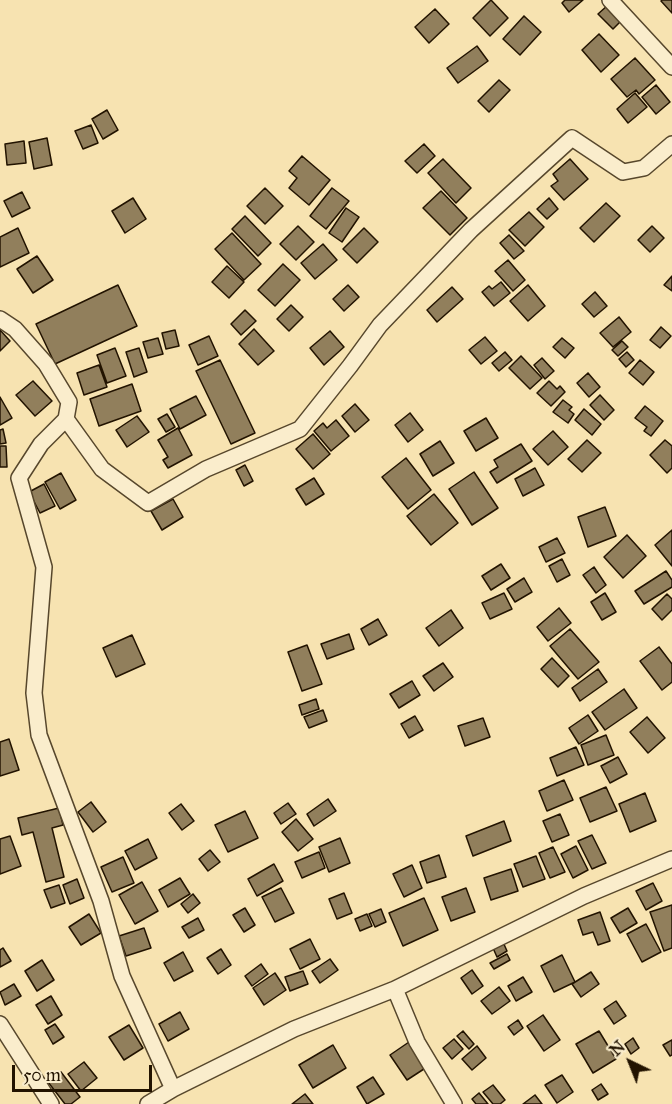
<!DOCTYPE html>
<style>
body{margin:0}
#map{position:relative;width:672px;height:1104px;overflow:hidden;background:#f7e3b1;font-family:"IM FELL Great Primer",serif}
canvas{display:block}
.north{position:absolute;left:600px;top:1032px;width:60px;height:60px;-webkit-text-stroke:4px #faedcc;paint-order:stroke;rotate:317deg;font-size:16px;font-weight:700;line-height:24px;text-align:center;color:#221300}
.north::after{content:'';display:block;margin:auto;width:21px;height:27px;background:#221300;clip-path:polygon(50% 0,100% 100%,50% 72%,0 100%)}
.scale{position:absolute;left:12px;top:1065px;width:140px;height:27px;box-sizing:border-box;border:3px solid #221300;border-top:0;padding-left:8px;font-size:18px;line-height:21px;white-space:nowrap;color:#221300;-webkit-text-stroke:4px #faedcc;paint-order:stroke}
</style>
<div id="map">
<canvas width="672" height="1104"></canvas>
<div class="north">N</div>
<div class="scale">50 m</div>
</div>
<script>
const c = document.querySelector('canvas').getContext('2d');
c.lineJoin = 'round';
function fill(path, color) { c.fillStyle = color; c.fill(path, 'evenodd'); }
const shape = rows => new Path2D(rows.map(r => 'M' + r).join(''));
function strokePath(path, color, width, dash) { c.strokeStyle = color; c.lineWidth = width; c.lineCap = dash ? 'butt' : 'round'; c.setLineDash(dash || []); c.stroke(path); }
const building = shape([
 [491,0,508,18,490,36,473,18,491,0],
 [565,0,583,0,569,12,562,3,565,0],
 [662,0,672,0,672,13,661,1,662,0],
 [608,5,622,20,613,29,598,14,608,5],
 [435,9,449,24,429,43,415,27,435,9],
 [524,16,541,32,520,55,503,39,524,16],
 [599,34,619,55,601,72,582,50,599,34],
 [477,46,488,61,458,83,447,68,477,46],
 [635,58,655,80,639,94,636,90,627,97,611,79,635,58],
 [499,80,510,90,489,112,478,101,499,80],
 [656,85,670,102,656,114,642,97,656,85],
 [635,93,647,107,628,123,617,109,635,93],
 [107,110,118,130,103,139,92,119,107,110],
 [91,125,98,143,83,149,75,131,91,125],
 [47,138,52,165,34,169,29,142,47,138],
 [24,141,26,163,7,165,5,144,24,141],
 [424,144,435,156,417,173,405,161,424,144],
 [302,156,330,180,309,205,289,188,297,178,289,171,302,156],
 [443,159,471,188,456,203,428,173,443,159],
 [570,159,588,179,564,200,551,186,558,181,553,174,570,159],
 [265,188,283,206,265,224,247,206,265,188],
 [332,188,349,201,326,229,310,216,332,188],
 [441,191,467,218,450,235,423,208,441,191],
 [22,192,30,208,12,217,4,201,22,192],
 [133,198,146,219,125,233,112,211,133,198],
 [549,198,558,209,547,219,537,209,549,198],
 [606,203,620,216,594,242,580,228,606,203],
 [346,208,359,217,342,242,329,233,346,208],
 [529,212,544,227,525,246,509,230,529,212],
 [245,216,271,243,258,256,232,229,245,216],
 [298,226,314,242,296,260,280,244,298,226],
 [652,226,664,238,650,252,638,240,652,226],
 [18,228,29,253,0,267,0,237,18,228],
 [364,228,378,242,357,263,343,249,364,228],
 [232,233,261,264,244,280,215,249,232,233],
 [509,235,524,251,514,259,500,243,509,235],
 [323,244,337,260,315,279,301,263,323,244],
 [37,256,53,280,33,293,17,269,37,256],
 [508,260,525,280,513,291,495,271,508,260],
 [283,264,300,280,275,306,258,290,283,264],
 [227,266,244,282,229,298,212,282,227,266],
 [672,276,672,291,664,285,672,276],
 [501,282,510,293,494,306,482,292,489,286,492,289,501,282],
 [118,285,137,326,55,364,36,324,118,285],
 [348,285,359,297,344,311,333,299,348,285],
 [528,285,545,306,528,321,510,301,528,285],
 [452,287,463,299,437,322,427,310,452,287],
 [595,292,607,306,594,317,582,304,595,292],
 [291,305,303,317,289,331,277,319,291,305],
 [245,310,256,321,241,335,231,324,245,310],
 [619,317,631,332,613,347,600,333,619,317],
 [661,327,671,336,660,348,650,340,661,327],
 [254,329,274,351,258,365,239,344,254,329],
 [0,330,10,341,0,351,0,330],
 [175,330,179,346,166,349,162,333,175,330],
 [330,331,344,347,324,365,310,348,330,331],
 [209,336,218,356,198,365,189,345,209,336],
 [485,337,497,351,481,364,469,350,485,337],
 [158,338,163,354,148,358,143,342,158,338],
 [562,338,574,348,565,358,553,347,562,338],
 [622,341,628,347,618,356,612,350,622,341],
 [115,348,126,376,107,383,97,355,115,348],
 [139,348,147,372,134,377,126,352,139,348],
 [505,352,512,360,499,371,492,363,505,352],
 [627,352,634,360,626,367,619,359,627,352],
 [521,356,542,378,530,389,509,368,521,356],
 [542,358,554,371,545,379,534,365,542,358],
 [220,360,255,433,231,444,196,371,220,360],
 [640,360,654,372,643,385,629,373,640,360],
 [99,365,107,387,84,395,77,373,99,365],
 [588,373,600,387,589,397,577,383,588,373],
 [33,381,52,401,35,416,16,395,33,381],
 [549,381,557,389,560,386,565,392,551,406,537,393,549,381],
 [132,384,141,411,99,426,90,399,132,384],
 [600,395,614,410,604,420,590,405,600,395],
 [196,396,206,415,180,429,170,409,196,396],
 [0,397,12,418,0,425,0,397],
 [563,400,572,407,569,410,574,414,568,423,553,412,563,400],
 [355,404,369,420,355,432,342,416,355,404],
 [645,406,663,421,651,436,644,431,647,427,635,418,645,406],
 [584,409,601,424,592,435,575,420,584,409],
 [410,413,423,430,408,442,395,425,410,413],
 [167,414,175,427,166,432,158,419,167,414],
 [137,416,149,432,127,447,116,430,137,416],
 [486,418,498,438,476,451,464,431,486,418],
 [336,420,349,436,331,451,314,431,323,423,327,428,336,420],
 [178,428,192,455,168,468,163,460,168,457,158,440,178,428],
 [3,429,6,443,0,444,0,430,3,429],
 [553,431,568,447,548,465,533,449,553,431],
 [313,434,330,454,313,469,296,449,313,434],
 [587,440,601,453,582,472,568,459,587,440],
 [665,440,672,446,672,468,667,473,650,455,665,440],
 [440,441,454,463,433,476,420,454,440,441],
 [521,444,532,461,497,483,490,472,498,467,494,460,521,444],
 [0,446,6,446,7,467,0,467,0,446],
 [406,458,431,490,408,509,382,477,406,458],
 [245,465,253,481,244,486,236,470,245,465],
 [535,468,544,485,523,496,515,479,535,468],
 [474,472,498,508,472,525,449,489,474,472],
 [61,473,76,500,60,509,45,482,61,473],
 [314,478,324,494,306,505,296,489,314,478],
 [44,484,55,506,40,513,29,492,44,484],
 [434,494,458,523,431,545,407,516,434,494],
 [173,499,183,517,162,530,151,511,173,499],
 [605,507,616,536,588,547,578,517,605,507],
 [672,530,672,566,655,545,672,530],
 [627,535,646,556,623,578,604,557,627,535],
 [557,538,565,553,546,562,539,547,557,538],
 [562,559,570,575,557,582,549,566,562,559],
 [501,564,510,578,491,590,482,576,501,564],
 [594,567,606,585,596,593,583,575,594,567],
 [666,571,672,580,672,587,644,604,635,591,666,571],
 [524,578,532,592,515,602,507,589,524,578],
 [504,593,512,609,490,619,482,603,504,593],
 [605,593,616,612,602,620,591,602,605,593],
 [667,594,672,599,672,610,662,620,652,609,667,594],
 [559,608,571,623,548,641,537,627,559,608],
 [451,610,463,628,439,646,426,628,451,610],
 [378,619,387,635,369,645,361,629,378,619],
 [570,629,599,662,578,679,550,646,570,629],
 [349,634,354,649,327,659,321,644,349,634],
 [132,635,145,664,116,677,103,648,132,635],
 [307,645,322,684,302,691,288,652,307,645],
 [659,647,672,664,672,682,662,690,640,661,659,647],
 [552,658,569,676,558,687,541,669,552,658],
 [443,663,453,677,434,691,423,676,443,663],
 [598,669,607,682,580,701,572,688,598,669],
 [412,681,420,695,399,708,390,694,412,681],
 [624,689,637,708,605,730,592,712,624,689],
 [316,699,319,709,302,715,299,705,316,699],
 [323,710,327,721,309,728,304,717,323,710],
 [588,715,598,731,579,744,569,728,588,715],
 [415,716,423,730,409,738,401,724,415,716],
 [647,717,665,738,648,753,630,732,647,717],
 [483,718,490,737,465,746,458,726,483,718],
 [606,735,614,755,588,765,581,745,606,735],
 [9,739,19,770,0,776,0,742,9,739],
 [576,747,584,765,557,776,550,758,576,747],
 [618,757,627,774,610,783,601,766,618,757],
 [564,780,573,800,547,811,539,791,564,780],
 [606,787,617,811,590,822,580,798,606,787],
 [645,793,656,821,630,832,619,804,645,793],
 [328,799,336,811,314,826,307,814,328,799],
 [91,802,106,822,93,832,78,812,91,802],
 [288,803,296,814,281,824,274,813,288,803],
 [181,804,194,821,182,830,169,813,181,804],
 [59,808,63,825,52,828,64,877,46,882,33,832,22,835,18,818,59,808],
 [245,811,258,838,228,852,215,825,245,811],
 [560,814,569,835,552,842,543,821,560,814],
 [296,819,313,839,298,851,282,832,296,819],
 [504,821,511,841,473,856,466,836,504,821],
 [592,835,606,863,592,869,578,841,592,835],
 [10,836,21,866,0,874,0,839,10,836],
 [340,838,350,863,329,872,319,847,340,838],
 [148,839,157,858,135,870,125,851,148,839],
 [576,846,588,870,573,878,561,854,576,846],
 [553,847,565,872,550,878,539,853,553,847],
 [210,850,220,862,208,871,199,859,210,850],
 [319,852,325,868,302,878,295,862,319,852],
 [439,855,446,877,427,883,420,862,439,855],
 [536,856,545,879,523,887,514,864,536,856],
 [123,857,134,883,112,892,101,867,123,857],
 [274,864,283,881,257,896,248,879,274,864],
 [412,865,422,888,404,897,393,874,412,865],
 [511,869,518,891,491,900,484,878,511,869],
 [180,878,190,894,168,907,159,890,180,878],
 [77,879,84,898,70,904,63,885,77,879],
 [142,882,158,911,135,924,119,895,142,882],
 [653,883,662,901,646,910,636,891,653,883],
 [59,885,65,903,51,908,44,890,59,885],
 [281,888,294,913,275,922,262,897,281,888],
 [466,888,475,912,451,921,442,897,466,888],
 [344,893,352,913,337,919,329,899,344,893],
 [193,894,200,903,188,913,181,904,193,894],
 [424,898,438,930,403,946,389,913,424,898],
 [672,905,672,948,664,951,650,912,672,905],
 [245,908,255,925,244,932,233,915,245,908],
 [628,908,637,923,620,933,611,918,628,908],
 [381,909,386,922,375,927,369,914,381,909],
 [600,912,610,941,598,945,593,932,583,935,578,920,600,912],
 [89,914,101,933,81,945,69,927,89,914],
 [367,914,372,926,360,931,355,919,367,914],
 [198,918,204,930,189,938,182,927,198,918],
 [646,924,661,952,642,962,627,934,646,924],
 [144,928,151,948,126,956,119,936,144,928],
 [310,939,320,959,300,969,290,949,310,939],
 [503,942,507,951,497,957,493,948,503,942],
 [3,948,11,961,0,967,0,950,3,948],
 [221,949,231,965,218,974,207,958,221,949],
 [183,952,193,971,174,981,164,963,183,952],
 [507,954,510,960,494,969,490,963,507,954],
 [562,955,575,982,554,992,541,966,562,955],
 [330,959,338,970,320,983,312,971,330,959],
 [42,960,54,980,37,991,25,971,42,960],
 [261,964,268,974,252,986,245,976,261,964],
 [472,970,483,986,472,994,461,978,472,970],
 [303,971,308,984,290,991,285,977,303,971],
 [591,972,599,984,581,997,572,984,591,972],
 [275,973,286,990,264,1005,253,988,275,973],
 [523,977,532,992,516,1001,508,986,523,977],
 [14,984,21,996,5,1005,0,992,14,984],
 [499,987,510,1001,492,1014,481,1001,499,987],
 [51,996,62,1015,48,1024,36,1005,51,996],
 [616,1001,626,1016,614,1024,604,1009,616,1001],
 [180,1012,189,1029,168,1041,159,1024,180,1012],
 [543,1015,560,1040,544,1051,527,1026,543,1015],
 [518,1020,523,1028,514,1035,508,1027,518,1020],
 [55,1024,64,1037,53,1044,45,1030,55,1024],
 [129,1025,143,1048,124,1060,109,1037,129,1025],
 [463,1031,474,1044,469,1049,457,1036,463,1031],
 [599,1031,616,1059,593,1073,576,1044,599,1031],
 [633,1038,639,1048,631,1054,625,1044,633,1038],
 [454,1039,463,1049,452,1059,443,1048,454,1039],
 [672,1040,672,1055,670,1056,663,1045,672,1040],
 [409,1042,427,1067,407,1080,390,1055,409,1042],
 [333,1045,346,1068,313,1088,299,1065,333,1045],
 [477,1046,486,1058,472,1070,462,1059,477,1046],
 [84,1062,97,1078,81,1091,68,1074,84,1062],
 [61,1072,80,1097,71,1104,65,1104,48,1082,61,1072],
 [562,1075,573,1092,557,1103,545,1085,562,1075],
 [373,1077,384,1094,367,1104,357,1087,373,1077],
 [601,1084,608,1094,598,1100,592,1090,601,1084],
 [493,1085,505,1100,500,1104,493,1104,483,1092,493,1085],
 [479,1093,488,1104,476,1104,472,1099,479,1093],
 [305,1094,313,1104,292,1104,305,1094],
 [535,1095,542,1104,523,1104,535,1095]
]);
const minor = shape([
 [610,0,672,67],
 [0,319,15,329,46,364,69,402,66,419,41,444,19,478,44,567,34,693,39,735,101,901,122,976,173,1089],
 [66,419,102,469,148,503,206,469,300,429,350,366,380,325,471,230,572,138,623,172,644,168,672,144],
 [395,989,417,1042,454,1104],
 [0,1024,51,1104],
 [148,1104,173,1089,294,1029,395,989,584,896,672,859]
]);
fill(building, '#917f5c');
strokePath(building, '#221300', 1.5);
strokePath(minor, '#57472c', 18);
strokePath(minor, '#faedcc', 15);
</script>
